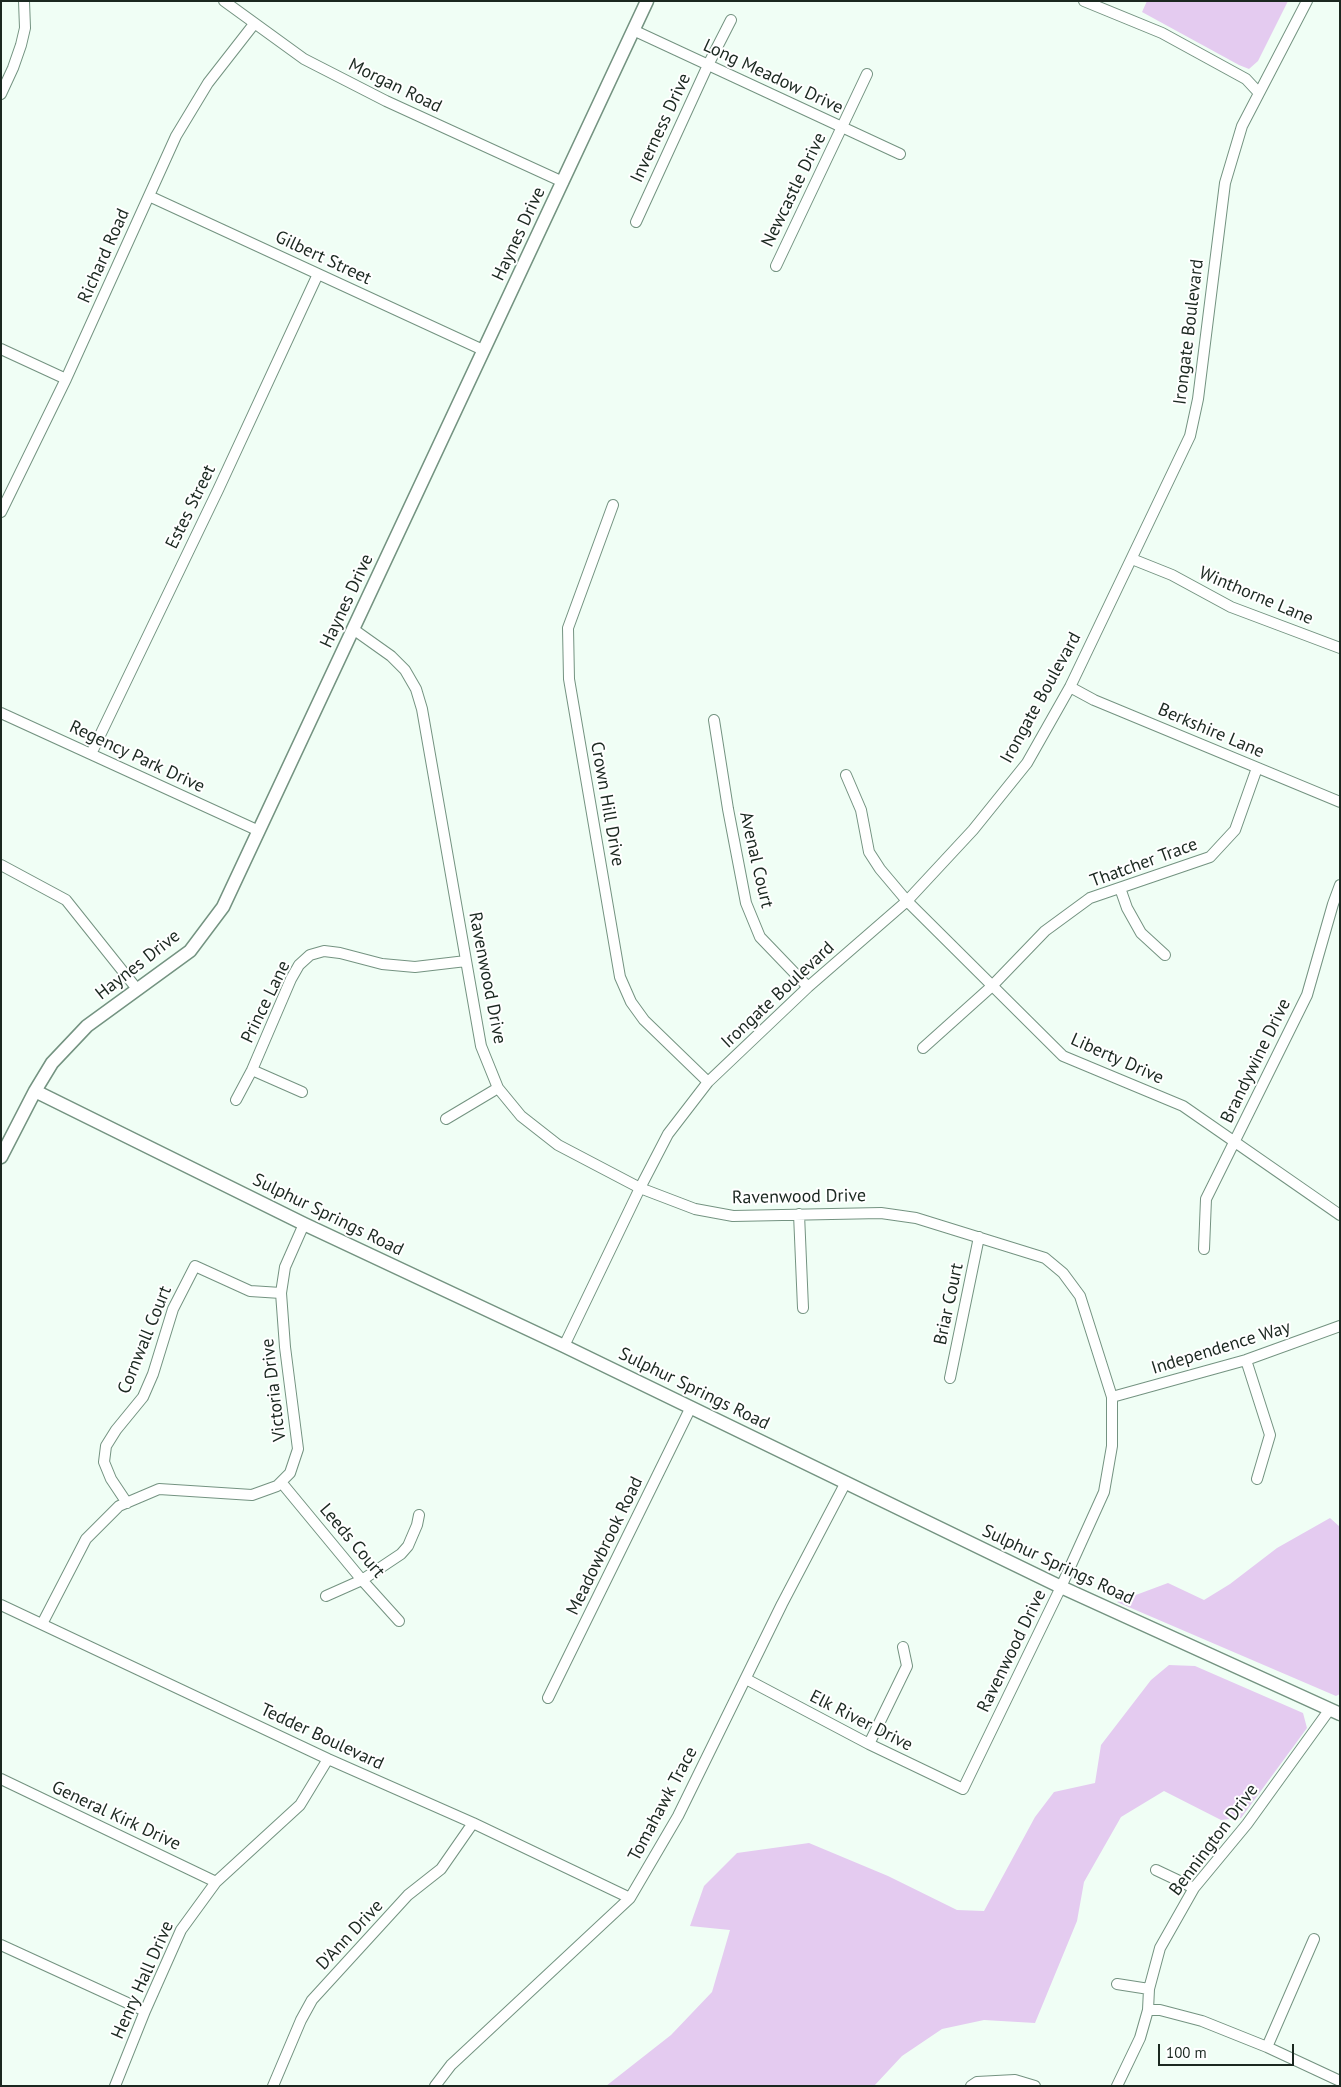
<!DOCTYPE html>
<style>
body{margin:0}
#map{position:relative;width:1341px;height:2087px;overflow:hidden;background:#f0fef5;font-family:"PT Sans",sans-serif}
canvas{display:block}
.frame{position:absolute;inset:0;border:2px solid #1b2820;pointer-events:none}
.scale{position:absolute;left:1158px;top:2044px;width:136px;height:22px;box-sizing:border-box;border:2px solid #1b2820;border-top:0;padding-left:6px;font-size:15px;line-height:18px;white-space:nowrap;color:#1b2820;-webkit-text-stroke:4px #fff;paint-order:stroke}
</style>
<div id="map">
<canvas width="1341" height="2087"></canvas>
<div class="frame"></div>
<div class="scale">100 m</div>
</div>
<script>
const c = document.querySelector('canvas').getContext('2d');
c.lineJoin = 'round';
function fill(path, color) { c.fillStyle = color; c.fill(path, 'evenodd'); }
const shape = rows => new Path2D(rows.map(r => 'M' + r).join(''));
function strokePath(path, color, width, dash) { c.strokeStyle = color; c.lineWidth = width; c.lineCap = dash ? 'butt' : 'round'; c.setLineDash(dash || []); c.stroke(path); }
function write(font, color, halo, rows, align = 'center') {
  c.font = font + ' "PT Sans",sans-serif'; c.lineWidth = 4; c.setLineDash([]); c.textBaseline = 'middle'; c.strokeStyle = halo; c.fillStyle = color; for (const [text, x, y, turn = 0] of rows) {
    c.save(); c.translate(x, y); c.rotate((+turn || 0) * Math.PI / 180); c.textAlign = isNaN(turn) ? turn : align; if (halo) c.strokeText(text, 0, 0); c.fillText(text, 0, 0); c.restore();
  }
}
const green = shape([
 [1147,1,1288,1,1258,61,1249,69,1239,65,1142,12],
 [1330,1518,1340,1527,1340,1694,1336,1696,1117,1602,1168,1583,1204,1600,1230,1584,1277,1548],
 [1169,1665,1195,1666,1303,1713,1307,1728,1241,1818,1221,1820,1164,1791,1121,1817,1084,1882,1077,1921,1035,2023,984,2020,942,2029,902,2056,874,2086,606,2086,671,2035,712,1992,730,1930,690,1926,704,1886,737,1853,809,1843,888,1876,957,1910,984,1911,1035,1817,1054,1792,1095,1783,1101,1745,1151,1680]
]);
const minor = shape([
 [224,1,304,59,386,101,563,182],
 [1084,1,1162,33,1246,79,1259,93],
 [633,30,900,154],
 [1,94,13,68,21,45,25,28,24,1],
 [149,196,483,350],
 [636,222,708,65,731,20],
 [776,266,867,74],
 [1,349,66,379],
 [613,505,568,628,569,679,620,977,631,1002,644,1020,708,1082],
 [1,512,66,379,176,136,208,83,254,24],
 [1132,559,1172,575,1231,607,1340,648],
 [353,629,391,656,405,670,416,689,422,709,481,1046,498,1088,521,1116,558,1145,640,1188,695,1209,733,1216,881,1213,916,1218,1045,1258,1063,1273,1080,1296,1112,1397,1112,1446,1104,1492,1061,1587,963,1789,869,1744,746,1679],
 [1070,687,1094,700,1340,802],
 [1,713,259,831],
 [714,720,728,809,746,903,760,937,808,987],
 [91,754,218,490,318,274],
 [846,775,861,810,869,852,880,869,907,901,1063,1056,1183,1106,1340,1215],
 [1,865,66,900,137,989],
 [1120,888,1127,908,1141,933,1165,955],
 [923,1048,991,987,1045,931,1090,898,1210,857,1235,830,1257,768],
 [252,1070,302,1092],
 [236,1100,252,1070,291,979,299,965,310,955,324,951,340,953,382,964,415,967,466,961],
 [446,1119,498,1088],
 [799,1214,803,1308],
 [1204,1249,1206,1199,1307,995,1333,904,1340,885],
 [564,1346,640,1188,668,1134,708,1082,808,987,907,901,973,830,1027,763,1070,687,1190,436,1198,399,1225,183,1242,126,1307,1],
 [1246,1360,1270,1435,1257,1479],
 [950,1378,979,1237],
 [1112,1397,1246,1360,1340,1326],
 [281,1482,362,1580,399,1621],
 [127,1503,111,1479,104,1462,106,1446,116,1430,143,1397,153,1374,173,1309,195,1266,250,1291,281,1293],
 [326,1596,362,1580,401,1554,408,1546,417,1525,419,1515],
 [1,1605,328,1759,473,1823,630,1898],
 [42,1624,86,1539,119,1506,159,1489,252,1495,277,1486,290,1473,298,1449,285,1347,281,1293,285,1267,304,1224],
 [548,1698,691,1407],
 [869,1744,907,1666,903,1647],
 [1,1779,216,1882],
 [1156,1870,1194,1888],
 [1,1945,145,2011],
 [1117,1984,1149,1989],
 [1148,2010,1160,2010,1202,2021,1267,2047,1340,2081],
 [1267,2047,1314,1939],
 [115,2086,145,2011,181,1930,216,1882,300,1805,328,1759],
 [273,2086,301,2020,312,2000,408,1895,441,1869,473,1823],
 [435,2086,451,2065,630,1898,678,1816,782,1604,846,1482],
 [971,2086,977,2082,1015,2080,1035,2086],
 [1117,2086,1140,2038,1148,2010,1149,1989,1160,1948,1194,1888,1247,1824,1330,1709]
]);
const tertiary = shape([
 [35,1091,304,1224,564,1346,1061,1587,1340,1714],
 [1,1157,35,1091,52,1063,87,1026,190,951,223,907,647,1]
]);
const streetNames = [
 ["Long Meadow Drive",773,77,25],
 ["Morgan Road",395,86,26],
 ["Inverness Drive",661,128,-65],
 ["Newcastle Drive",794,190,-64],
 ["Haynes Drive",519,234,-65],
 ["Richard Road",104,256,-66],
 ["Gilbert Street",323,258,25],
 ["Irongate Boulevard",1189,332,-83],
 ["Estes Street",191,507,-64],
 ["Winthorne Lane",1256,596,23],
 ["Haynes Drive",347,601,-65],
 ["Irongate Boulevard",1041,698,-61],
 ["Berkshire Lane",1211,731,23],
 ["Regency Park Drive",137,757,25],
 ["Crown Hill Drive",607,804,80],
 ["Avenal Court",756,860,77],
 ["Thatcher Trace",1144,863,-20],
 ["Haynes Drive",138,965,-38],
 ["Ravenwood Drive",487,978,79],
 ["Irongate Boulevard",778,995,-43],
 ["Prince Lane",266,1002,-64],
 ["Liberty Drive",1117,1059,24],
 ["Brandywine Drive",1256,1061,-64],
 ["Ravenwood Drive",799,1197,-1],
 ["Sulphur Springs Road",328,1215,26],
 ["Briar Court",949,1304,-78],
 ["Cornwall Court",145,1340,-68],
 ["Independence Way",1221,1348,-17],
 ["Sulphur Springs Road",694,1389,26],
 ["Victoria Drive",274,1390,-97],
 ["Leeds Court",352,1541,50],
 ["Meadowbrook Road",605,1546,-64],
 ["Sulphur Springs Road",1058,1565,25],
 ["Ravenwood Drive",1012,1651,-64],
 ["Elk River Drive",861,1721,27],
 ["Tedder Boulevard",322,1737,25],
 ["Tomahawk Trace",663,1804,-62],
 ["General Kirk Drive",116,1816,25],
 ["Bennington Drive",1214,1840,-53],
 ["D'Ann Drive",350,1935,-47],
 ["Henry Hall Drive",143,1980,-66]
];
fill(green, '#e4cbf0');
strokePath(minor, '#749381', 12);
strokePath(tertiary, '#749381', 15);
strokePath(minor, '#fff', 10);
strokePath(tertiary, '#fff', 12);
write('18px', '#1b2820', '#fff', streetNames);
</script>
